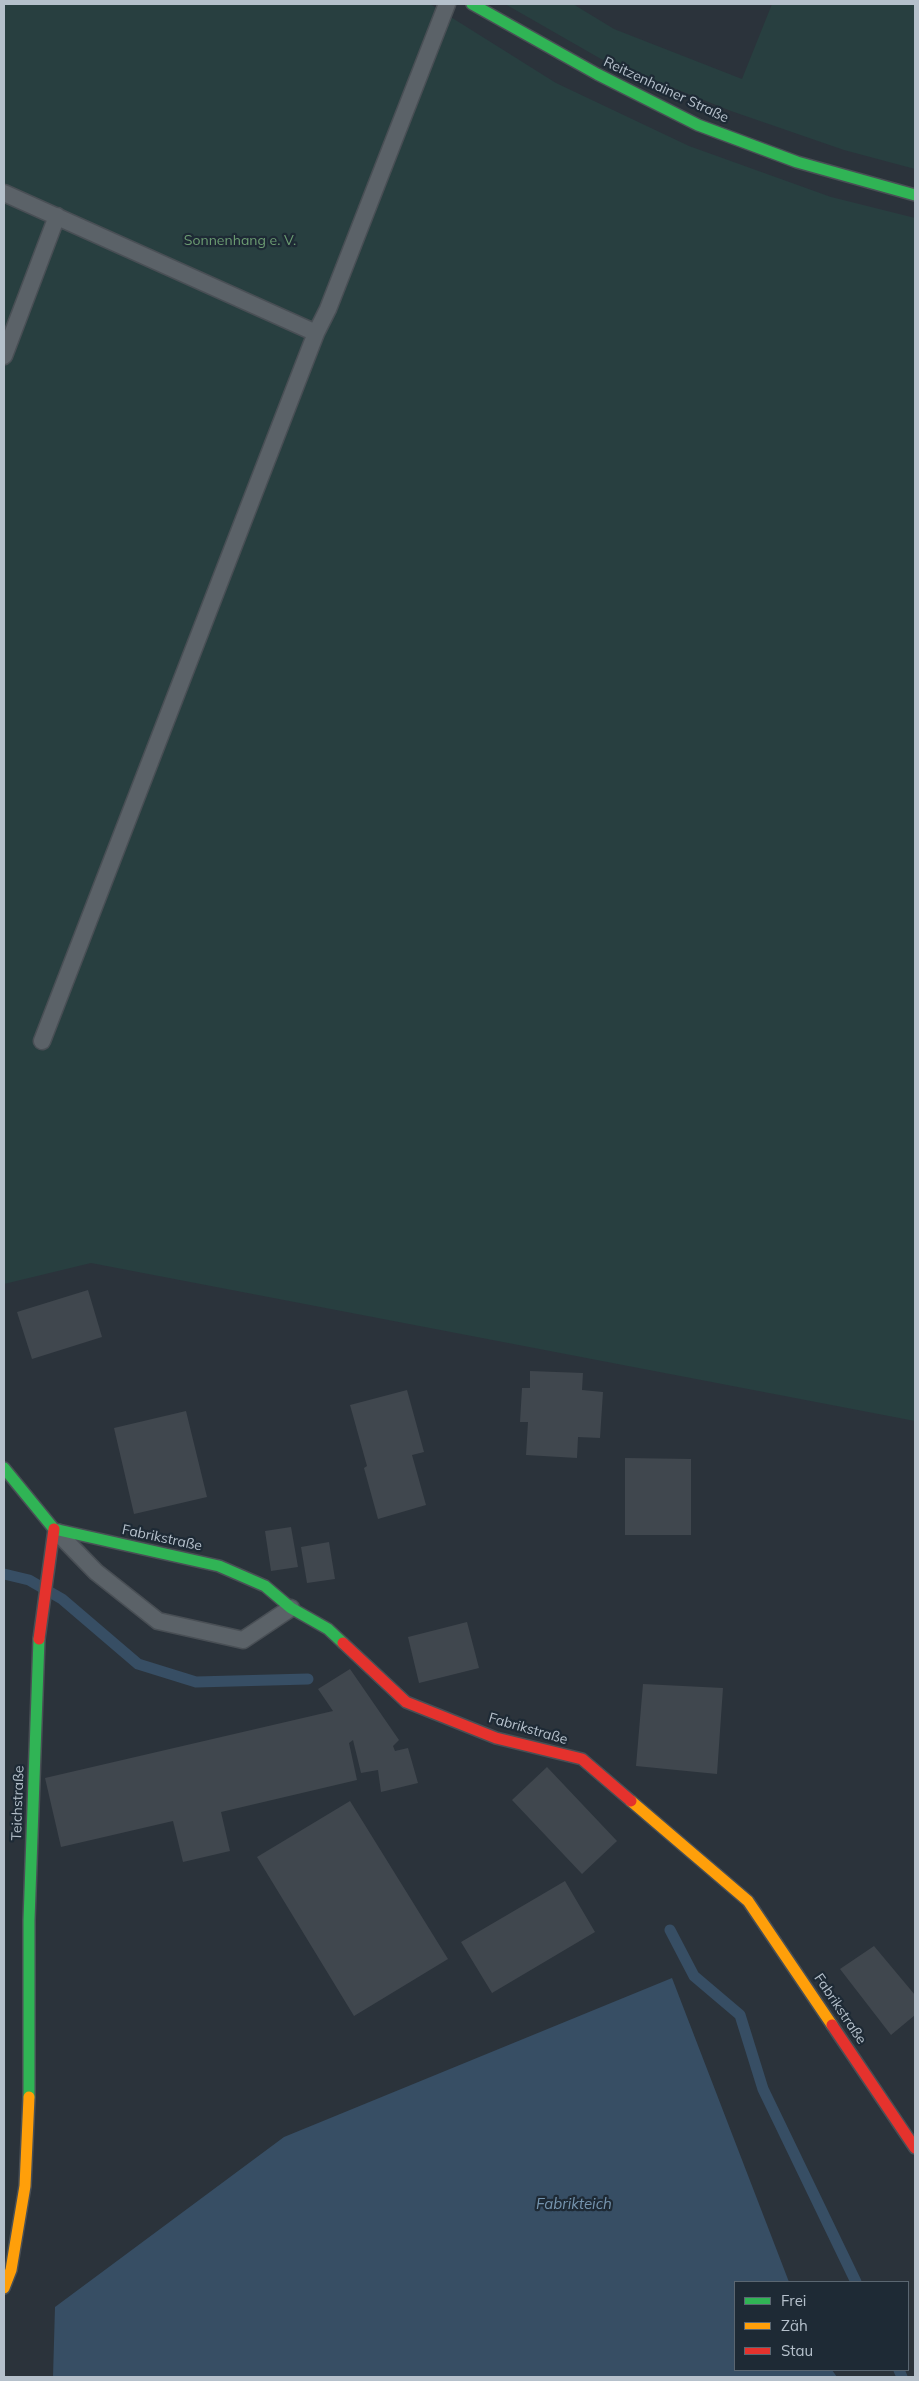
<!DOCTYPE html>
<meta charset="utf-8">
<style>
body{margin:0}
#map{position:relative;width:919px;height:2381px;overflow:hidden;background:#2b333b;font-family:Mulish,sans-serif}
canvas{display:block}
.frame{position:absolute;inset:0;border:5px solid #b5c0cb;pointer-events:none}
.legend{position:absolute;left:734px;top:2281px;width:175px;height:90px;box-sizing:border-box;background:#1e2a35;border:1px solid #5a6671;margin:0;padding:6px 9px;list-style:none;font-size:15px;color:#b5c0cb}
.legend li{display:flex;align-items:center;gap:10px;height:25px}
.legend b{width:25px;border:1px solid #5a6671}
</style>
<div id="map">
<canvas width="919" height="2381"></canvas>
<div class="frame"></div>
<ul class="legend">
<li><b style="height:6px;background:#30b455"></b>Frei</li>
<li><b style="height:6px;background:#ff9f0a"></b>Zäh</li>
<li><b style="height:6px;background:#e5322d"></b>Stau</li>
</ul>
</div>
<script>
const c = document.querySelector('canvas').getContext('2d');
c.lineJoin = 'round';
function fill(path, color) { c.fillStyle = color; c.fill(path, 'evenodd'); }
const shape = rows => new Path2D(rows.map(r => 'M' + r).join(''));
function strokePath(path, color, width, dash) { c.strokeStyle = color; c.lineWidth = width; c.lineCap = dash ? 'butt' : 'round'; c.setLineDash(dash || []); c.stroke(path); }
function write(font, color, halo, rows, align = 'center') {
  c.font = font + ' Mulish,sans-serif'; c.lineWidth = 4.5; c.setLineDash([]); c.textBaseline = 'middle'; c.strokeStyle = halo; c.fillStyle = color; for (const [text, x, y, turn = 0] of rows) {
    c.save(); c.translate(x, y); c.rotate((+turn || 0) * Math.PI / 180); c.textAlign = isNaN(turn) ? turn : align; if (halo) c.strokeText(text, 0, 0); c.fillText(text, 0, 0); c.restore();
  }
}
const green = shape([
 [4,4,430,4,556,83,689,146,831,197,915,218,915,1421,91,1263,4,1284],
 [505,4,573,4,614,29,742,79,772,4,915,4,915,169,844,150,731,111,601,59]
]);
const water = shape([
 [672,1978,789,2282,735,2282,735,2370,832,2370,837,2377,53,2377,55,2307,284,2137]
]);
const stream = shape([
 [4,1574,29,1580,62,1599,138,1664,196,1682,308,1679],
 [670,1930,694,1976,740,2015,763,2089,856,2282],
 [899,2370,902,2377]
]);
const building = shape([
 [88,1290,102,1337,32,1359,17,1312],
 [530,1371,583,1373,582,1390,603,1392,600,1438,578,1437,577,1458,526,1455,528,1422,520,1422,522,1388,530,1388],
 [407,1390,424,1452,412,1455,426,1505,378,1519,364,1468,367,1466,350,1405],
 [186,1411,207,1497,134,1514,114,1428],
 [625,1458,691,1459,691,1535,625,1535],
 [291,1527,298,1567,271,1571,265,1531],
 [329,1542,335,1579,307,1583,301,1547],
 [467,1622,479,1668,419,1683,408,1637],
 [350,1669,399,1740,393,1746,395,1751,408,1748,418,1783,381,1792,378,1770,361,1773,353,1740,349,1743,357,1780,221,1812,230,1851,183,1862,173,1821,61,1847,45,1778,333,1711,318,1689],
 [643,1684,723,1688,717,1774,636,1766],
 [547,1767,617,1841,582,1874,512,1800],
 [350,1801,448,1959,354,2016,257,1857],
 [565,1881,595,1932,492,1993,461,1942],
 [874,1946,915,1995,915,2015,891,2035,840,1969]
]);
const lane = shape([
 [4,193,316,333,328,309,447,4],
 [4,356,57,216],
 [42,1041,316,333],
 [57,1532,96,1572,158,1621,243,1640,291,1608]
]);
const fast = shape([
 [472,4,597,74,698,125,797,162,915,195],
 [4,1468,54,1529,219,1566,265,1586,291,1608,328,1629,343,1643],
 [29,2097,29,1920,39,1639]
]);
const slow = shape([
 [631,1801,748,1901,832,2025],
 [4,2288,11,2270,25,2186,29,2097]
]);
const jam = shape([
 [39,1639,54,1529],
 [343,1643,406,1702,496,1738,582,1759,631,1801],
 [832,2025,915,2148]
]);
const streetNames = [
 ["Reitzenhainer Straße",666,90,25],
 ["Fabrikstraße",162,1538,12],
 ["Fabrikstraße",528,1729,16],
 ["Teichstraße",18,1803,-88],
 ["Fabrikstraße",840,2009,56]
];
const parkNames = [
 ["Sonnenhang e. V.",240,241]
];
const waterNames = [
 ["Fabrikteich",574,2204]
];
fill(green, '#283f40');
fill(water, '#374e64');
strokePath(stream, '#374e64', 11);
fill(building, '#40474e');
strokePath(lane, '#494f55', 19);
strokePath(fast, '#494f55', 14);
strokePath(slow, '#494f55', 14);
strokePath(jam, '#494f55', 14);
strokePath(lane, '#5b6268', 16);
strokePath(fast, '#30b455', 11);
strokePath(slow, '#ff9f0a', 11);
strokePath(jam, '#e5322d', 11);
write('14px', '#b5c0cb', '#1e2a35', streetNames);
write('14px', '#6c9c72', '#1e2a35', parkNames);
write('italic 15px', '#7594ae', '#1e2a35', waterNames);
</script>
